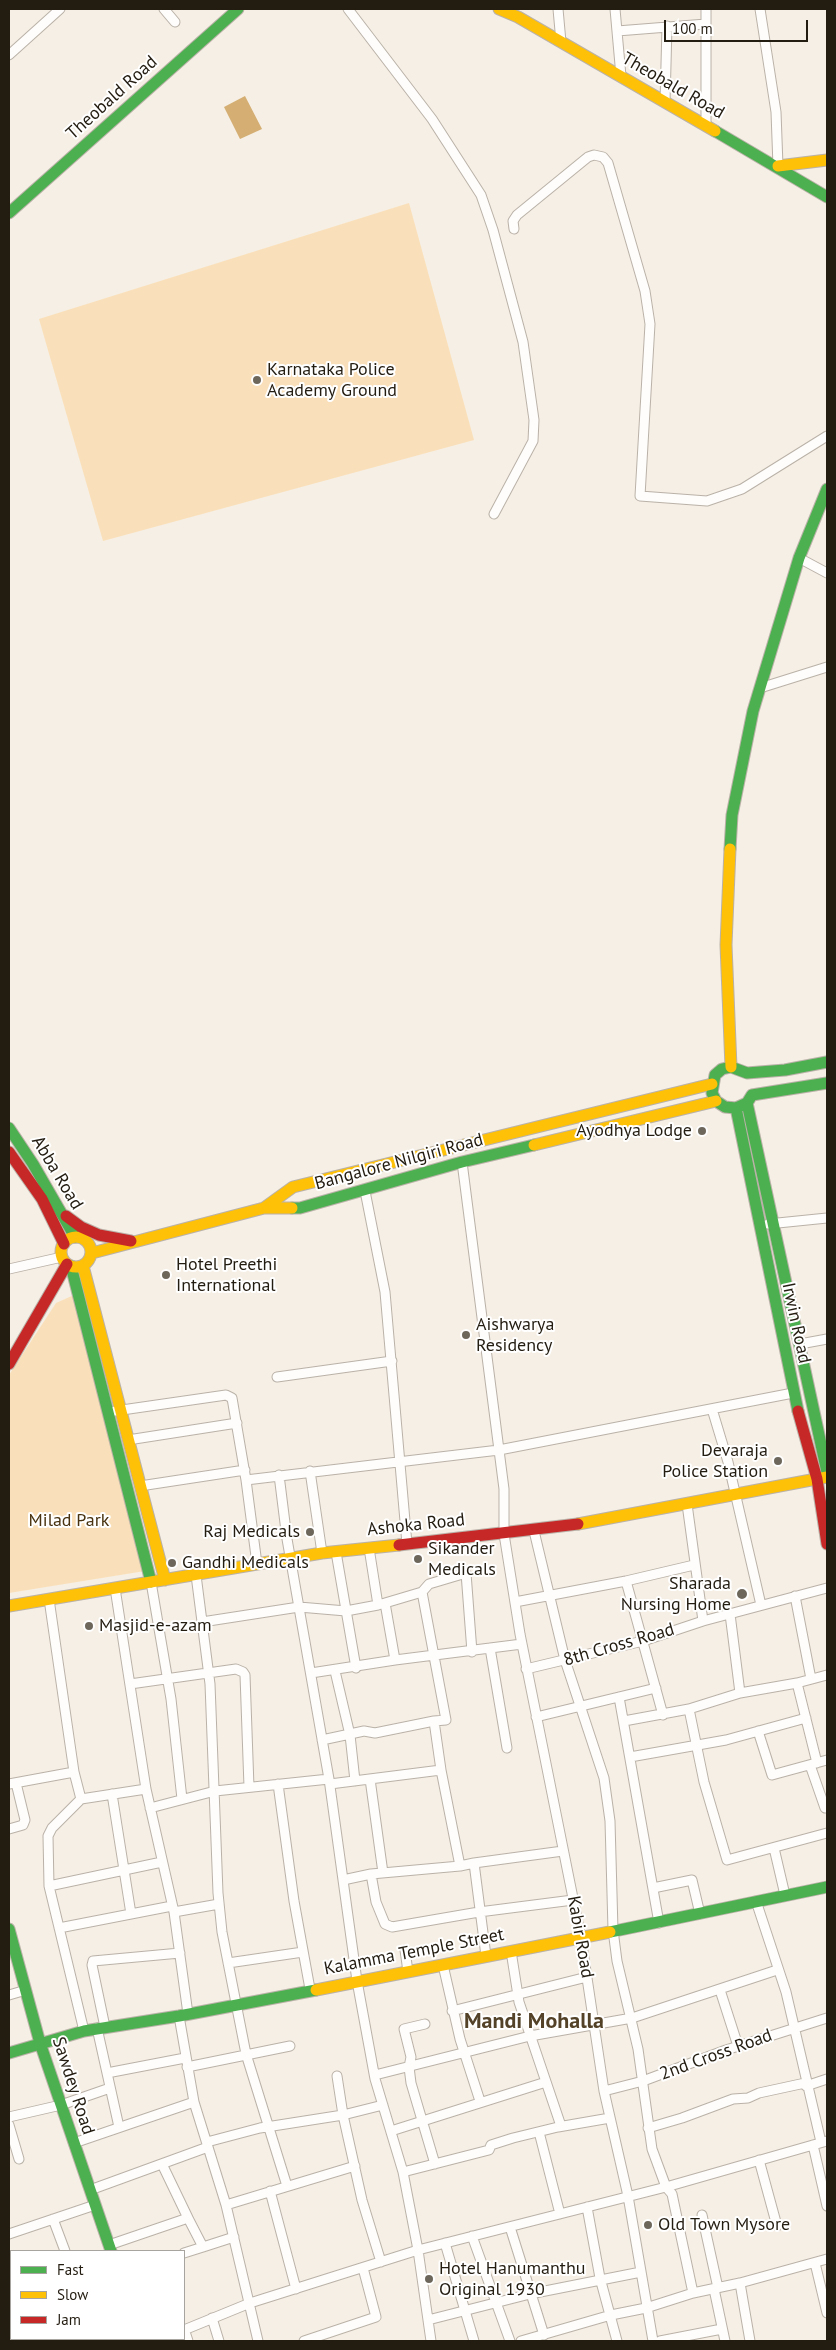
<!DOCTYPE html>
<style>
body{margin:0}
#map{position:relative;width:836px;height:2350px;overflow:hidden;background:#f6efe5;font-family:"PT Sans",sans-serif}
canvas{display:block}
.frame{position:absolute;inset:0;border:10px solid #231c11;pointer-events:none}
.legend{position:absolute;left:10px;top:2250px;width:175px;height:90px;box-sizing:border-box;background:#fff;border:1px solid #a7a4a0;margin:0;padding:6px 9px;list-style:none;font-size:15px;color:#231c11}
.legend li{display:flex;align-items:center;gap:10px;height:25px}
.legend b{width:25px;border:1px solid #a7a4a0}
.scale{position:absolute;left:664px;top:20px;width:144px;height:22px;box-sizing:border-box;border:2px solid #231c11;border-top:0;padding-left:6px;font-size:15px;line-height:18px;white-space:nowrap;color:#231c11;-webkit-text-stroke:4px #fff;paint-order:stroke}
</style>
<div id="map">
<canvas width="836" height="2350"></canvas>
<div class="frame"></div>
<ul class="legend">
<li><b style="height:6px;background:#4caf50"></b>Fast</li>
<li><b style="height:6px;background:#ffc107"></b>Slow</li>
<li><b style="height:6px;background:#c62828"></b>Jam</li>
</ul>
<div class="scale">100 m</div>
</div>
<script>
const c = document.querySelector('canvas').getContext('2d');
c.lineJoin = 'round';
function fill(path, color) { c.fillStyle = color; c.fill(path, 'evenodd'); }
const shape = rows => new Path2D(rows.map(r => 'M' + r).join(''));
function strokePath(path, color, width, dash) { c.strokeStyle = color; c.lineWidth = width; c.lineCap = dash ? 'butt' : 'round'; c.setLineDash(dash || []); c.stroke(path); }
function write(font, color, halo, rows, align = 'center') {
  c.font = font + ' "PT Sans",sans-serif'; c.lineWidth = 4; c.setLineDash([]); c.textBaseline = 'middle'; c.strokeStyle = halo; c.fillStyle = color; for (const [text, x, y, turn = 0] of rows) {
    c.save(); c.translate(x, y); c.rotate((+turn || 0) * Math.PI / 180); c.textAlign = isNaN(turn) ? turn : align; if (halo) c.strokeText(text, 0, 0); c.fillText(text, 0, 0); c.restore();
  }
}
const green = shape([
 [409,203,474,440,103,541,39,319],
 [74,1295,145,1571,9,1593,9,1375,56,1303]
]);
const water = shape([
 [245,96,262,129,240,139,224,107]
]);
const street = shape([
 [164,9,175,22],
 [348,9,432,119,481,195,493,230,523,342,534,420,533,441,494,514],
 [558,9,561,42],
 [615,9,621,76],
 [706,9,706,125],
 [760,9,776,112,778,166],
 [617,31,706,24],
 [9,55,60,9],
 [665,102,667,26],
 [514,229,513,221,517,215,588,157,594,155,603,157,608,163,645,291,650,324,640,496,707,501,742,489,827,436],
 [799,558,827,573],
 [760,688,827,667],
 [462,1162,504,1489,504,1534,520,1634,581,1938,604,2091,628,2196,653,2341],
 [365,1191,385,1292,407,1544],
 [768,1224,827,1218],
 [9,1269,62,1257],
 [800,1344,827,1339],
 [277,1377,392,1361],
 [712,1409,728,1462,761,1605],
 [115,1411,226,1395,232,1398,246,1480,257,1564],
 [128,1440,237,1423],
 [310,1471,322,1553],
 [279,1475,287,1539,329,1779,357,1981,375,2079,403,2172,418,2250,431,2341],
 [246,1480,499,1450,793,1393],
 [140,1486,245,1470],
 [687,1504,703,1621],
 [534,1531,565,1660,604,1778,610,1821,613,1930,617,1961,638,2049,652,2149,666,2187,672,2194,693,2293],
 [369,1548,378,1605,385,1603,395,1660],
 [336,1552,356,1668],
 [196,1575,210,1684,218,1893,222,1932,246,2054,287,2186],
 [626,1581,663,1715],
 [151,1582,171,1699,182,1799],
 [115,1588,146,1789,174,1912,188,2014],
 [795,1596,811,1679],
 [49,1599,74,1772,81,1799],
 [515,1602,626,1581,694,1565],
 [385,1603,422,1592],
 [730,1614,740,1693],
 [202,1622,299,1607,346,1611,378,1605],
 [490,1648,507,1748],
 [526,1669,643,1641,703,1621,827,1588],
 [335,1671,350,1735,355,1781],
 [311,1673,395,1660,522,1644],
 [797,1683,817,1763],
 [130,1684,236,1669,243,1672,245,1675,249,1787],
 [619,1697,659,1923],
 [689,1709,740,1693,797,1683,827,1675],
 [536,1717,656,1688],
 [434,1721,446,1720,422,1592,429,1584,466,1573,472,1652],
 [624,1721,689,1709,704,1782,727,1860,827,1833],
 [758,1731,772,1775,827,1760],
 [322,1740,364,1731,375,1733,434,1721,441,1770],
 [630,1757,726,1740,806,1718],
 [810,1765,825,1808,827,1807],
 [370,1779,383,1873],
 [9,1784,74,1772],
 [278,1784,294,1901,310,1989],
 [330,1784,441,1770,460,1866,474,1863],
 [112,1794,131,1914],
 [150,1808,215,1791,329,1779],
 [9,1829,23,1825,25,1820,16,1783],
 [774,1848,785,1895],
 [371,1874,376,1902,385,1924,392,1927,479,1912,573,1900],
 [343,1880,371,1874,460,1866],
 [49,1886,162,1862],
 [653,1888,692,1880,700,1914],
 [756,1901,786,1992,821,2142],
 [174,1912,219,1904],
 [59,1928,172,1906],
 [405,1950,408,1972],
 [511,1951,519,2002,561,2126],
 [486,1956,474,1863,563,1851],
 [228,1963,303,1952],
 [443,1965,460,2039,480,2101],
 [720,1990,738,2046],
 [9,1995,26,1990],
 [452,2011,587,1977],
 [179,2016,194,2102,226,2205,258,2341],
 [425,2024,404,2029,411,2057,409,2067,411,2083,435,2164],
 [105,2027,92,1965,93,1961,180,1953],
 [97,2028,119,2127],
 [84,2031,49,1886,48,1836,52,1828,81,1799,146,1789],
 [187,2067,290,2046],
 [107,2073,185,2058],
 [375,2075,530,2036,632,2018,777,1970],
 [337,2076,343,2115,362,2200,381,2262],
 [806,2086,827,2079],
 [604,2091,643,2081,726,2050,827,2018],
 [9,2117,61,2105,110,2088],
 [9,2125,19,2159],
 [648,2128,682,2118,733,2099,748,2098,759,2093,805,2083],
 [391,2131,546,2082],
 [539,2132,560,2214],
 [207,2142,260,2128,343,2115,383,2105],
 [74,2143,194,2102],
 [813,2145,827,2206],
 [759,2160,777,2226],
 [162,2164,188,2218],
 [403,2172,489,2150,491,2145,513,2138,558,2127,610,2118],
 [90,2190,208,2147],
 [270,2191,296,2289],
 [226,2205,355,2166],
 [587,2207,600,2278,617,2341],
 [702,2215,718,2288],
 [53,2219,65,2251],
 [510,2227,544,2335],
 [9,2234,95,2205],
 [472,2236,510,2341],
 [445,2243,474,2341],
 [109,2245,188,2218,203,2247,184,2253],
 [203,2247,234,2237],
 [815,2263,827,2313],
 [740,2283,750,2341],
 [714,2289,725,2341],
 [9,2314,11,2313],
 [212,2318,219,2341],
 [428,2320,530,2294,641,2272],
 [184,2329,188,2341],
 [184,2330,250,2303,418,2250,666,2187,827,2141],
 [9,2332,11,2333],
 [20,2339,24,2341],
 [47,2341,55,2339],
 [155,2341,161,2339],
 [304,2341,376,2317,363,2268],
 [521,2341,611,2315,646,2308,693,2293,740,2283,827,2259],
 [660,2341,722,2329]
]);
const fast = shape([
 [715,131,827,197],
 [9,213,238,9],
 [730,849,732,815,753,711,799,558,827,489],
 [827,1062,785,1070,747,1073,731,1067,722,1069,715,1075,712,1093,716,1101,725,1107,736,1108,747,1103,752,1095,827,1083],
 [747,1103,827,1472],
 [736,1108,798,1411],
 [9,1128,33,1164,75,1237],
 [292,1208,300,1208,462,1162,534,1145],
 [71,1266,151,1582],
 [9,1929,40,2043,111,2251],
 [610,1932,827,1887],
 [9,2053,84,2031,179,2016,316,1990]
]);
const slow = shape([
 [499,9,518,17,715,131],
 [778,166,827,160],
 [730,849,726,945,731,1067],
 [534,1145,716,1101],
 [264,1208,293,1187,712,1084],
 '61 1252a15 15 0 1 1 30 0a15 15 0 1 1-30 0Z',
 [92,1253,264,1208,292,1208],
 [83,1266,165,1580],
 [578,1524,827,1477],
 [9,1606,322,1553,399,1545],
 [316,1990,610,1932]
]);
const jam = shape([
 [9,1152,42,1199,64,1244],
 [66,1216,81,1227,99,1235,131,1241],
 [9,1364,67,1264],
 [798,1411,817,1479,827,1544],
 [399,1545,578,1524],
 [140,2339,141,2341]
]);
const markers = [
 [257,380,5,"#6d665b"],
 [702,1131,5,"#6d665b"],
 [166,1275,5,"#6d665b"],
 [466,1335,5,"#6d665b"],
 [778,1461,5,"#6d665b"],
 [310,1532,5,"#6d665b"],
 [418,1559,5,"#6d665b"],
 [172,1563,5,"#6d665b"],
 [742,1594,6,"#6d665b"],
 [89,1626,5,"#6d665b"],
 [648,2225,5,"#6d665b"],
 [429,2279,5,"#6d665b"]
];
const streetNames = [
 ["Theobald Road",673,86,30],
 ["Theobald Road",112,98,-42],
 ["Bangalore Nilgiri Road",399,1162,-15],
 ["Abba Road",57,1173,59],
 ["Irwin Road",796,1323,78],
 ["Ashoka Road",416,1525,-6],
 ["8th Cross Road",619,1645,-16],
 ["Kabir Road",580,1937,80],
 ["Kalamma Temple Street",414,1952,-11],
 ["2nd Cross Road",716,2055,-20],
 ["Sawdey Road",73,2086,72]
];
const poiNames = [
 ["Karnataka Police",267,370],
 ["Academy Ground",267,391],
 ["Ayodhya Lodge",692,1131,"right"],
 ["Hotel Preethi",176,1265],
 ["International",176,1286],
 ["Aishwarya",476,1325],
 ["Residency",476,1346],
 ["Devaraja",768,1451,"right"],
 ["Police Station",768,1472,"right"],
 ["Raj Medicals",300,1532,"right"],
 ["Sikander",428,1549],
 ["Medicals",428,1570],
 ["Gandhi Medicals",182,1563],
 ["Sharada",731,1584,"right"],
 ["Nursing Home",731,1605,"right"],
 ["Masjid-e-azam",99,1626],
 ["Old Town Mysore",658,2225],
 ["Hotel Hanumanthu",439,2269],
 ["Original 1930",439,2290]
];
const parkNames = [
 ["Milad Park",69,1521]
];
const districtNames = [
 ["Mandi Mohalla",534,2022]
];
fill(green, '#fae0ba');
fill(water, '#d4ae72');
strokePath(street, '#bab2a8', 11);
strokePath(fast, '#bab2a8', 13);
strokePath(slow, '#bab2a8', 13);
strokePath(jam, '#bab2a8', 13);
strokePath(street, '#fefdfb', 9);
strokePath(fast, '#4caf50', 11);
strokePath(slow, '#ffc107', 11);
strokePath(jam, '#c62828', 11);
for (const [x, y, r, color] of markers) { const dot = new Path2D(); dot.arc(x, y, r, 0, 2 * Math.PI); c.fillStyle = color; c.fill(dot); strokePath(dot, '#fff', 2); }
write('18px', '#231c11', '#fff', streetNames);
write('18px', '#231c11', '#fff', poiNames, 'left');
write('18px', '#48320f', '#fff', parkNames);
write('bold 22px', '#534228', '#fff', districtNames);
</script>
